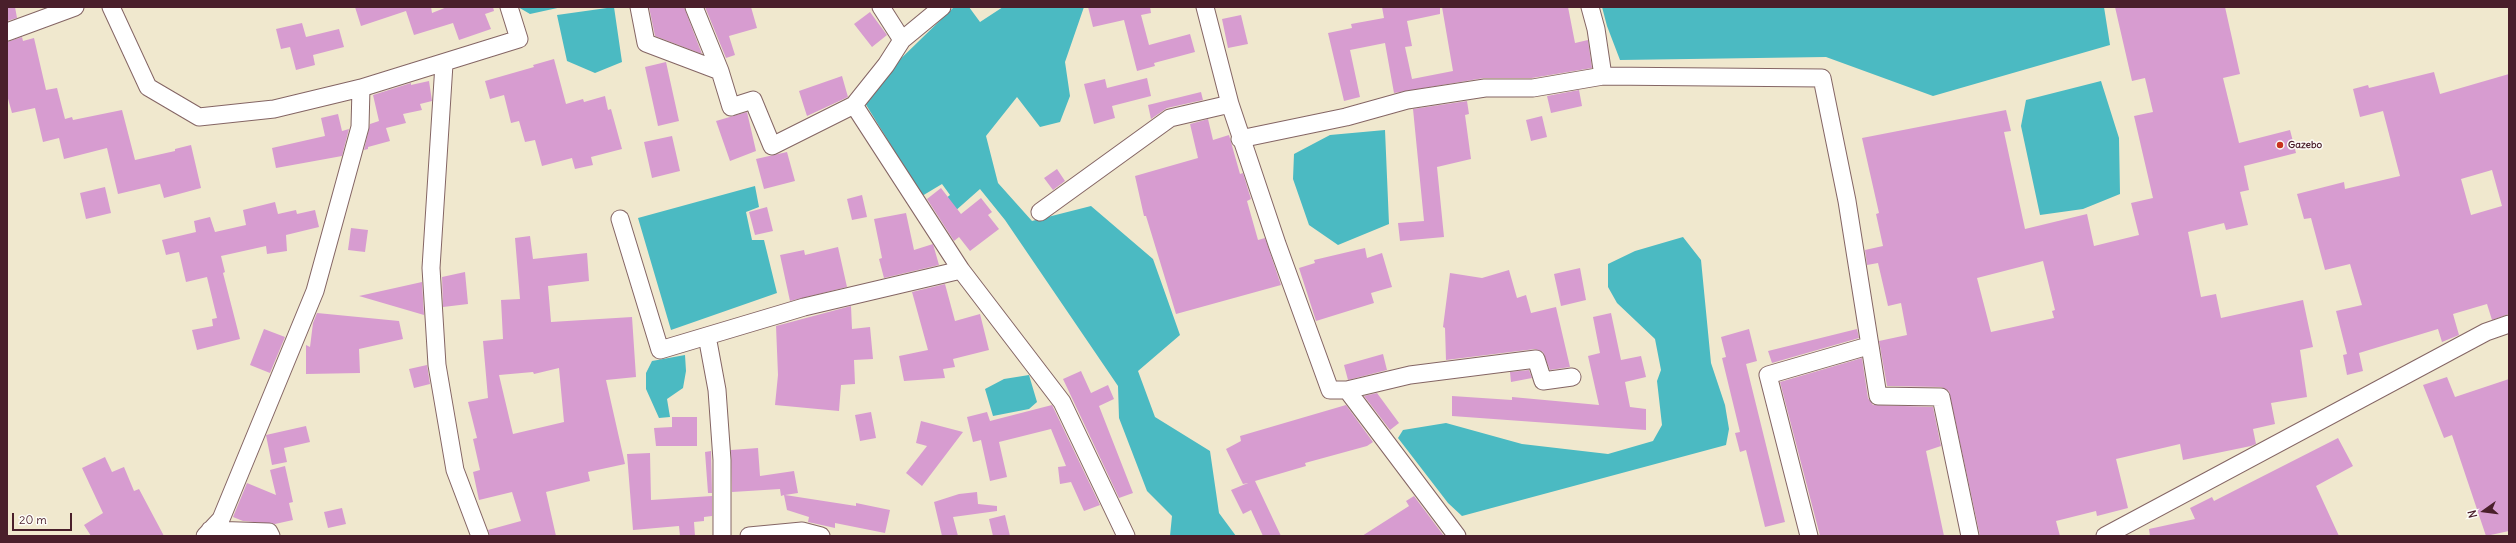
<!DOCTYPE html>
<style>
body{margin:0}
#map{position:relative;width:2516px;height:543px;overflow:hidden;background:#f0e8ce;font-family:Delius,sans-serif}
canvas{display:block}
.frame{position:absolute;inset:0;border:8px solid #4a1f2b;pointer-events:none}
.north{position:absolute;left:2464px;top:491px;width:40px;height:40px;-webkit-text-stroke:3px #fdfcf7;paint-order:stroke;rotate:256deg;font-size:11px;font-weight:700;line-height:16px;text-align:center;color:#4a1f2b}
.north::after{content:'';display:block;margin:auto;width:14px;height:18px;background:#4a1f2b;clip-path:polygon(50% 0,100% 100%,50% 72%,0 100%)}
.scale{position:absolute;left:12px;top:513px;width:60px;height:18px;box-sizing:border-box;border:2px solid #4a1f2b;border-top:0;padding-left:5px;font-size:12px;line-height:14px;white-space:nowrap;color:#4a1f2b;-webkit-text-stroke:3px #fdfcf7;paint-order:stroke}
</style>
<div id="map">
<canvas width="2516" height="543"></canvas>
<div class="frame"></div>
<div class="north">N</div>
<div class="scale">20 m</div>
</div>
<script>
const c = document.querySelector('canvas').getContext('2d');
c.lineJoin = 'round';
function fill(path, color) { c.fillStyle = color; c.fill(path, 'evenodd'); }
const shape = rows => new Path2D(rows.map(r => 'M' + r).join(''));
function strokePath(path, color, width, dash) { c.strokeStyle = color; c.lineWidth = width; c.lineCap = dash ? 'butt' : 'round'; c.setLineDash(dash || []); c.stroke(path); }
function write(font, color, halo, rows, align = 'center') {
  c.font = font + ' Delius,sans-serif'; c.lineWidth = 3; c.setLineDash([]); c.textBaseline = 'middle'; c.strokeStyle = halo; c.fillStyle = color; for (const [text, x, y, turn = 0] of rows) {
    c.save(); c.translate(x, y); c.rotate((+turn || 0) * Math.PI / 180); c.textAlign = isNaN(turn) ? turn : align; if (halo) c.strokeText(text, 0, 0); c.fillText(text, 0, 0); c.restore();
  }
}
const water = shape([
 [518,7,562,7,530,14],
 [614,7,622,62,595,73,567,61,557,15],
 [954,7,969,7,980,22,1003,7,1084,7,1065,62,1070,96,1060,122,1040,127,1017,97,986,136,998,183,1032,221,1091,206,1153,259,1180,335,1138,371,1155,417,1210,451,1219,513,1236,536,1170,536,1172,516,1147,491,1119,418,1118,386,1005,220,980,189,954,212,945,199,950,195,942,184,922,196,865,103,886,73],
 [1602,7,2104,7,2110,45,1933,96,1826,57,1620,60,1607,26],
 [2101,81,2119,138,2120,194,2083,209,2040,215,2021,126,2026,100],
 [1385,130,1389,224,1338,245,1309,225,1293,179,1294,154,1330,135],
 [755,186,759,207,746,212,752,240,764,240,777,293,671,330,638,218],
 [1683,237,1701,260,1711,363,1725,405,1729,429,1726,445,1462,516,1448,503,1398,438,1403,430,1446,423,1522,444,1608,454,1653,441,1662,425,1657,381,1661,370,1655,339,1617,303,1608,287,1608,264,1635,251],
 [685,355,686,371,683,388,667,399,670,417,659,418,646,389,646,373,652,361],
 [1029,375,1037,402,1029,409,993,416,985,389,1004,379]
]);
const building = shape([
 [7,7,15,7,17,18,7,21],
 [355,7,431,7,432,13,447,7,493,7,494,11,485,14,491,29,459,40,453,23,414,35,406,11,361,26],
 [649,7,684,7,702,54,655,36],
 [705,7,751,7,757,28,729,36,735,55,726,58],
 [1088,7,1150,7,1151,13,1141,15,1149,45,1190,34,1195,52,1154,63,1155,66,1137,71,1124,20,1093,27],
 [1382,7,1440,7,1440,14,1407,21,1412,46,1405,47,1412,79,1453,71,1442,7,1568,7,1575,43,1588,40,1592,68,1532,78,1484,78,1394,93,1385,43,1350,50,1360,97,1344,101,1328,33,1352,28,1351,24,1384,18],
 [2115,7,2225,7,2240,74,2223,78,2239,143,2290,130,2296,153,2244,166,2249,190,2240,192,2248,225,2226,230,2224,223,2188,232,2201,297,2216,294,2221,318,2303,300,2313,347,2300,350,2307,397,2271,403,2275,424,2253,429,2256,444,2251,446,2183,460,2180,444,2116,459,2128,508,2097,516,2096,511,2056,521,2060,536,1980,536,1949,391,1941,387,1887,386,1879,341,1907,335,1901,303,1888,306,1878,263,1867,265,1865,250,1883,246,1876,214,1879,213,1862,138,2006,110,2011,131,2004,132,2025,229,2087,214,2094,246,2139,235,2131,203,2153,198,2134,116,2153,112,2145,78,2132,81],
 [2043,261,2055,310,2052,311,2054,318,1991,332,1977,278],
 [870,12,887,35,872,47,854,24],
 [1241,15,1248,44,1228,48,1222,19],
 [302,23,306,37,339,29,344,47,313,55,315,65,296,70,290,47,281,49,276,29],
 [22,37,23,41,34,38,46,90,57,88,65,119,72,117,73,120,122,110,135,160,175,151,175,149,191,145,201,188,164,198,160,184,118,194,107,148,64,159,59,138,43,142,35,108,12,113,7,95,7,42],
 [554,59,566,104,583,99,584,102,605,96,608,110,611,109,622,149,591,157,593,165,575,169,572,158,542,166,535,140,525,142,519,121,511,123,504,95,490,99,485,81,534,67,533,65],
 [666,62,679,121,658,126,645,67],
 [2434,72,2440,94,2509,74,2509,314,2492,320,2487,304,2453,314,2459,335,2442,342,2438,329,2359,353,2363,371,2347,375,2343,355,2347,354,2336,311,2362,305,2350,264,2325,270,2311,218,2304,219,2297,194,2344,182,2345,189,2400,176,2383,111,2360,117,2353,89,2368,85,2369,88],
 [2492,170,2502,206,2471,215,2461,179],
 [842,76,848,97,807,116,799,91],
 [1147,78,1151,96,1112,106,1115,118,1094,124,1084,84,1105,79,1107,88],
 [429,81,432,101,420,104,422,110,403,114,406,123,386,128,390,141,368,147,368,149,364,150,370,124,379,121,373,95,411,83,411,85],
 [1579,90,1582,106,1551,113,1547,96],
 [1201,92,1203,100,1167,108,1151,119,1148,105],
 [1467,101,1469,114,1465,115,1471,159,1437,167,1444,237,1400,241,1398,223,1424,221,1413,109],
 [747,112,756,151,730,161,716,121],
 [338,114,342,131,349,129,342,156,276,168,272,148,325,136,321,118],
 [1542,116,1547,137,1531,141,1526,120],
 [1208,119,1213,140,1229,135,1240,174,1243,173,1251,199,1247,201,1258,240,1265,238,1281,285,1176,314,1146,216,1144,216,1135,176,1198,158,1190,124],
 [672,136,680,171,652,178,644,142],
 [787,152,795,181,764,189,756,159],
 [1057,169,1065,181,1053,190,1044,178],
 [105,187,111,213,86,219,80,193],
 [941,188,961,214,981,198,992,212,988,215,999,229,970,251,959,237,954,241,927,199],
 [862,195,867,217,852,220,847,199],
 [275,202,278,214,296,210,297,214,315,210,319,227,286,235,287,251,267,254,266,246,221,256,225,272,223,273,240,339,197,350,192,330,213,326,212,319,217,318,207,277,186,282,179,252,166,255,162,240,196,232,194,221,210,217,215,232,246,225,243,210],
 [767,207,773,231,755,235,749,212],
 [906,213,914,250,933,244,939,265,884,278,879,259,882,258,874,219],
 [351,228,368,230,365,252,348,250],
 [530,236,533,259,587,253,589,281,548,286,551,322,632,317,636,377,606,380,625,464,588,472,590,481,546,492,556,536,490,536,488,530,521,521,512,492,479,500,473,472,480,470,473,439,477,438,468,402,488,398,483,341,503,339,501,300,520,299,515,238],
 [559,368,564,422,513,434,499,375,533,372,534,374],
 [838,247,847,287,790,301,780,255,804,250,805,255],
 [1365,248,1367,258,1382,253,1392,287,1371,293,1374,303,1316,321,1299,268,1315,263,1314,260],
 [1580,268,1586,300,1561,306,1554,274],
 [1509,270,1517,298,1526,295,1531,313,1556,307,1570,367,1550,370,1543,352,1535,349,1446,360,1445,328,1443,327,1450,273,1482,278],
 [465,272,468,304,443,307,442,277],
 [422,282,424,315,359,296],
 [945,284,955,321,980,314,989,350,953,359,955,367,943,369,945,378,904,381,899,356,928,350,912,292],
 [851,306,852,329,870,327,873,359,854,360,855,384,841,385,839,411,775,405,778,375,776,326],
 [317,313,399,321,403,339,359,349,360,373,306,374,306,345,310,347,313,323],
 [1611,313,1621,360,1641,356,1646,377,1625,382,1630,407,1646,409,1646,430,1452,416,1452,396,1512,400,1512,397,1599,405,1588,356,1600,353,1593,317],
 [264,329,285,337,270,373,250,365],
 [1749,329,1757,361,1746,364,1785,522,1765,527,1746,450,1740,452,1735,433,1740,432,1722,358,1726,357,1721,337],
 [1857,329,1859,338,1772,363,1768,351],
 [1383,354,1387,370,1348,380,1344,365],
 [1862,358,1868,398,1873,405,1933,407,1941,446,1926,451,1944,536,1820,536,1780,382],
 [427,365,430,384,414,388,409,369],
 [1529,370,1532,378,1511,382,1510,372],
 [1081,371,1091,393,1108,385,1114,399,1099,406,1133,493,1119,498,1063,379],
 [2447,377,2455,397,2509,379,2509,531,2486,536,2452,435,2444,438,2423,385],
 [1377,393,1399,423,1390,430,1364,396],
 [1052,405,1053,407,1100,505,1084,511,1071,482,1060,484,1058,467,1066,466,1051,429,999,442,1007,477,990,481,981,440,973,442,967,417,987,412,990,421],
 [1346,405,1373,442,1367,446,1305,463,1306,466,1255,481,1281,536,1263,536,1251,510,1243,514,1231,490,1248,483,1243,484,1226,449,1241,441,1240,436],
 [871,412,876,438,860,441,855,415],
 [672,417,697,417,697,446,656,446,654,428,672,427],
 [921,421,963,432,922,486,906,473,927,446,916,443],
 [306,426,310,442,284,448,287,462,272,465,266,435],
 [2338,438,2353,466,2316,486,2339,536,2150,536,2149,529,2195,519,2190,508,2212,497,2214,501],
 [758,448,760,476,794,471,798,493,785,495,856,506,856,503,890,510,885,533,835,523,835,528,808,522,809,517,787,510,784,495,781,496,780,489,732,492,731,450],
 [711,451,712,493,708,493,705,452],
 [650,453,651,500,712,496,712,516,704,517,704,521,694,522,695,536,680,536,679,526,633,530,627,454],
 [105,457,112,472,124,467,134,491,139,489,164,536,91,536,84,525,103,513,82,468],
 [285,466,293,502,289,503,293,520,275,524,243,521,233,517,247,483,276,495,270,470],
 [977,492,978,504,997,506,997,511,953,517,958,536,942,536,934,502,959,494],
 [1414,496,1444,536,1362,536,1409,506,1406,501],
 [342,508,346,524,328,528,324,512],
 [1005,515,1010,536,993,536,989,519]
]);
const street = shape([
 [111,7,148,87,199,117,274,109,361,88,360,127,315,291,221,519,205,536],
 [639,7,646,43,720,71,731,107,753,100,772,146,854,105],
 [694,7,720,71],
 [881,7,902,40],
 [942,7,902,40,886,65,854,105,961,270,1062,402,1126,536],
 [1205,7,1230,104],
 [1590,7,1596,29,1603,76],
 [7,32,75,7],
 [444,64,431,268,437,365,455,470,480,536],
 [361,88,519,39,509,7],
 [1240,139,1346,117,1407,100,1485,88,1533,88,1603,76,1822,78,1847,201,1878,396,1941,397,1970,536],
 [1040,212,1170,118,1230,104,1277,244,1330,390,1347,390,1457,536],
 [620,219,660,350,804,307,961,270],
 [707,336,717,390,722,460,722,536],
 [1347,390,1410,375,1536,359,1543,381,1572,377],
 [210,530,269,532,271,536],
 [749,536,802,531,821,536],
 [1809,536,1768,375,1868,346],
 [2105,536,2486,332,2509,324]
]);
const markers = [
 [2280,145,4,"#c8321e"]
];
const poiNames = [
 ["Gazebo",2288,145]
];
fill(water, '#4bbac2');
fill(building, '#d79cd0');
strokePath(street, '#846564', 19);
strokePath(street, '#fff', 17);
for (const [x, y, r, color] of markers) { const dot = new Path2D(); dot.arc(x, y, r, 0, 2 * Math.PI); c.fillStyle = color; c.fill(dot); strokePath(dot, '#fdfcf7', 1.5); }
write('bold 10px', '#4a1f2b', '#fdfcf7', poiNames, 'left');
</script>
